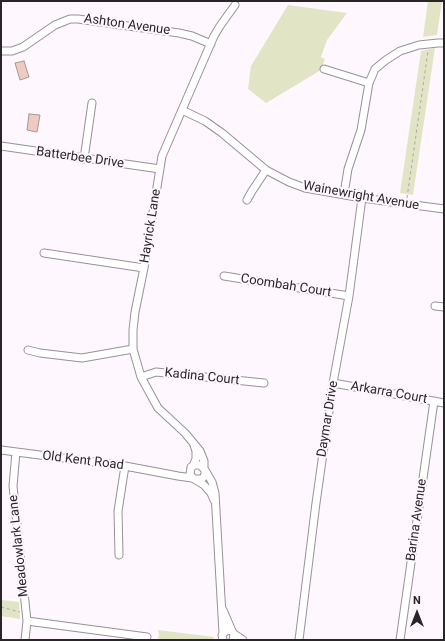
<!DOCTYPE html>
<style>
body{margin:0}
#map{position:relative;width:445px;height:641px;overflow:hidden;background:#fff7fe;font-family:Roboto,sans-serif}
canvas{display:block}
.frame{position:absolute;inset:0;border:2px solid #292629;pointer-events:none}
.north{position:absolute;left:397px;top:593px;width:40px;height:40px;-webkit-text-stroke:3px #fff7fe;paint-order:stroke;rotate:0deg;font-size:11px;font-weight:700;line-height:16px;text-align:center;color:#292629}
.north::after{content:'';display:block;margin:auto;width:14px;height:18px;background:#292629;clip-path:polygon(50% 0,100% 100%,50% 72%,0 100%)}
</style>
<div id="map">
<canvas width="445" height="641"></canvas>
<div class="frame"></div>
<div class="north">N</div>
</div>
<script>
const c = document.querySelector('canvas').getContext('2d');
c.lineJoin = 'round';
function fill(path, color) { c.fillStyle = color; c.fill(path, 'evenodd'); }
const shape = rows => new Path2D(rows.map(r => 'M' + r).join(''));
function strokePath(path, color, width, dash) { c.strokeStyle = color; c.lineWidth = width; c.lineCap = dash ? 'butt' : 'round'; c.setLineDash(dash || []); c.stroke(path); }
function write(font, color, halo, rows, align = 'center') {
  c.font = font + ' Roboto,sans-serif'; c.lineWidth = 4; c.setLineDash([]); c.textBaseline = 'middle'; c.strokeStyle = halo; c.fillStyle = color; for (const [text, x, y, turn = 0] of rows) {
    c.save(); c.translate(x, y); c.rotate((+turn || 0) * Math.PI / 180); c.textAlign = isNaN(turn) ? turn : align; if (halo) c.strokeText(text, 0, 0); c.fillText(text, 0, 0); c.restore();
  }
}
const green = shape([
 [428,1,442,1,437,35,423,37],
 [288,5,347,13,327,40,321,57,325,59,321,70,266,103,248,89,251,66],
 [435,48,413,195,400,193,421,51],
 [1,600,19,602,20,619,1,616],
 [158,630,214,637,213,640,158,640,159,634]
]);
const building = shape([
 [24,61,29,77,20,80,15,63,24,61],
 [29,114,40,115,37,132,27,130,29,114]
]);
const path = shape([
 [407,198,428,51],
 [1,607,20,612]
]);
const minor = shape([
 [1,51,12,51,23,47,55,25,70,19,78,19,179,33,192,36,211,44],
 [324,69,369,83],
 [182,110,205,121,222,133,266,170,289,182,305,188,362,198,444,209],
 [1,146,160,169],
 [84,159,92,103],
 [344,194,348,169,361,130,369,83,375,69,386,60,400,51,419,45,438,43,444,43],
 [247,200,252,191,266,170],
 [44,253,144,268],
 [224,276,349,296],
 [435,306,444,307],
 [28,350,40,353,82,358,133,349],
 [141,377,156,372,264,383],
 [333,383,444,403],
 [1,450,125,466,178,476,192,478],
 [16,452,13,486,27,621,25,640],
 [193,466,196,459,196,451,194,445],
 [204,468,204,461,200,451,185,433,158,408,141,377,133,349,133,330,135,312,144,268,162,156,214,36,220,26,235,5],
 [205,470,212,482,215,493,223,633],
 [194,479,202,479,205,475,205,470,200,465,195,465,191,467,190,475,194,479,204,485,211,493,214,500],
 [119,555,118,511,125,466],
 [223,610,232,631],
 [27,621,147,637],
 [234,634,243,640],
 [223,640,222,635,227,630,232,631,234,634,233,640],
 [299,640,316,503,333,383,349,296,362,198],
 [400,640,434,401]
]);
const streetNames = [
 ["Ashton Avenue",127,25,8],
 ["Batterbee Drive",80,158,8],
 ["Wainewright Avenue",361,196,10],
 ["Hayrick Lane",151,226,-81],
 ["Coombah Court",286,286,9],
 ["Kadina Court",202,377,6],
 ["Arkarra Court",389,393,10],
 ["Daymar Drive",328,419,-81],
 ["Old Kent Road",83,461,7],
 ["Barina Avenue",417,520,-82],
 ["Meadowlark Lane",19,546,-96]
];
fill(green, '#e2e4c6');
fill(building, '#efcac1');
strokePath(building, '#a59895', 1);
strokePath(minor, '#999098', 9);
strokePath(path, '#aca6ab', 1, [3, 3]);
strokePath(minor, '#fff', 7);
write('13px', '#292629', '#fff7fe', streetNames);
</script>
